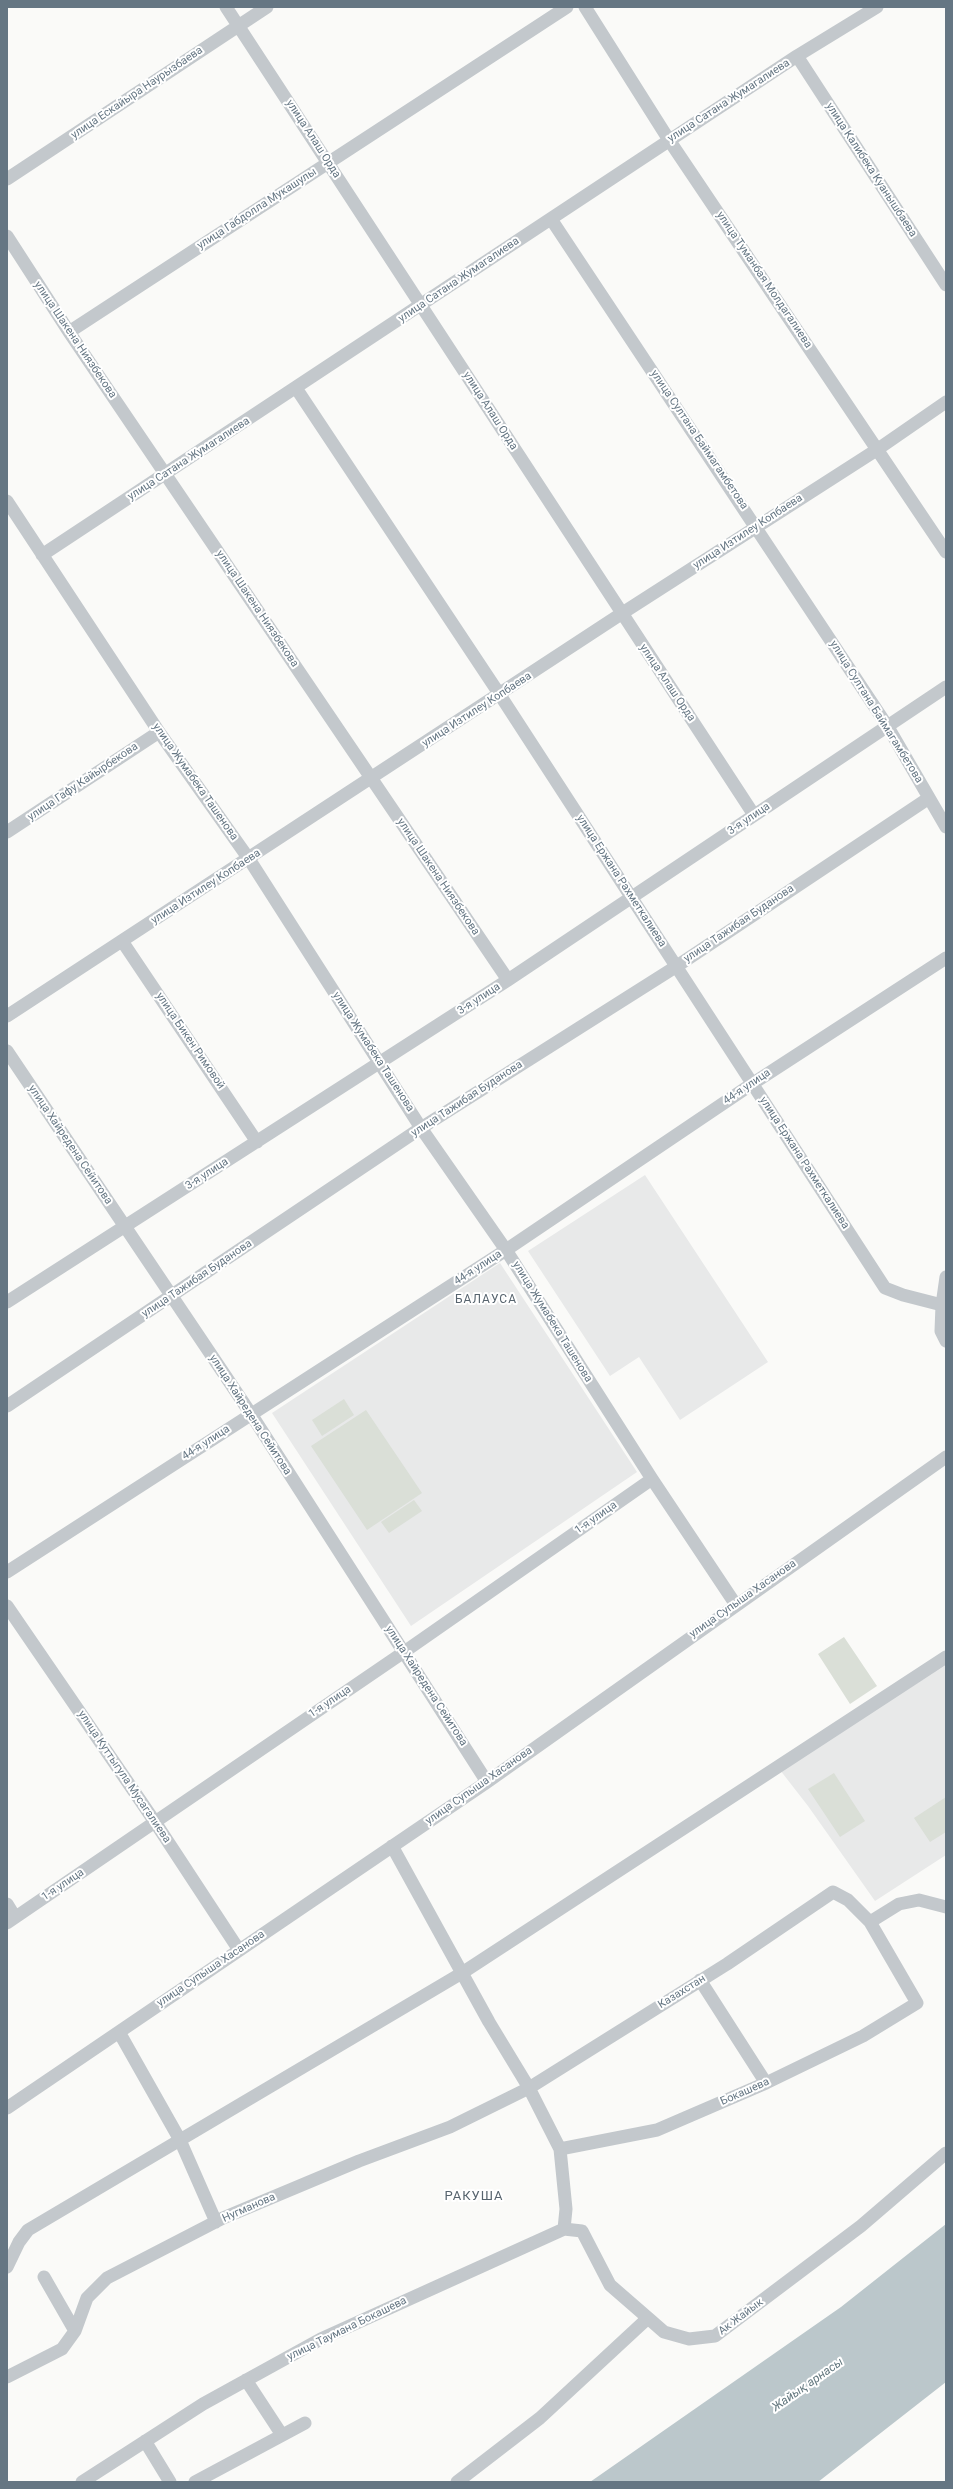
<!DOCTYPE html>
<meta charset="utf-8">
<style>
body{margin:0}
#map{position:relative;width:953px;height:2489px;overflow:hidden;background:#fafaf8;font-family:Roboto,sans-serif}
canvas{display:block}
.frame{position:absolute;inset:0;border:8px solid #657683;pointer-events:none}
</style>
<div id="map">
<canvas width="953" height="2489"></canvas>
<div class="frame"></div>
</div>
<script>
const c = document.querySelector('canvas').getContext('2d');
c.lineJoin = 'round';
function fill(path, color) { c.fillStyle = color; c.fill(path, 'evenodd'); }
const shape = rows => new Path2D(rows.map(r => 'M' + r).join(''));
function strokePath(path, color, width, dash) { c.strokeStyle = color; c.lineWidth = width; c.lineCap = dash ? 'butt' : 'round'; c.setLineDash(dash || []); c.stroke(path); }
function write(font, color, halo, rows, align = 'center') {
  c.font = font + ' Roboto,sans-serif'; c.lineWidth = 4; c.setLineDash([]); c.textBaseline = 'middle'; c.strokeStyle = halo; c.fillStyle = color; for (const [text, x, y, turn = 0] of rows) {
    c.save(); c.translate(x, y); c.rotate((+turn || 0) * Math.PI / 180); c.textAlign = isNaN(turn) ? turn : align; if (halo) c.strokeText(text, 0, 0); c.fillText(text, 0, 0); c.restore();
  }
}
const built = shape([
 [645,1175,768,1362,680,1420,639,1357,610,1376,528,1251],
 [500,1263,637,1472,411,1626,272,1413],
 [946,1665,946,1855,875,1901,808,1806,780,1770]
]);
const green = shape([
 [344,1399,354,1415,322,1436,312,1420],
 [366,1410,422,1493,367,1530,311,1446],
 [414,1500,422,1511,389,1533,381,1522],
 [844,1637,877,1686,850,1704,818,1654],
 [834,1773,865,1821,840,1837,808,1789],
 [946,1797,946,1832,930,1842,914,1818]
]);
const water = shape([
 [946,2224,946,2382,818,2482,590,2482,841,2307]
]);
const minor = shape([
 [226,7,754,815],
 [585,7,669,140,946,552],
 [797,56,946,285],
 [7,179,267,7],
 [551,219,888,727,946,827],
 [7,236,69,332,508,980],
 [69,332,567,7],
 [296,388,500,695,885,1288,903,1295,942,1305,941,1331,946,1341],
 [7,501,159,732,249,859,421,1128,506,1250,652,1479,736,1605],
 [42,555,797,56,877,7],
 [7,832,159,732],
 [122,941,257,1142],
 [7,1016,621,614,878,449,946,402],
 [7,1051,251,1414,487,1782],
 [7,1302,508,980,946,687],
 [942,1305,946,1277],
 [7,1406,421,1128,677,966,929,798],
 [7,1572,506,1250,752,1084,946,958],
 [7,1606,155,1822,239,1950],
 [7,1904,15,1917],
 [870,1922,899,1904,919,1900,946,1907],
 [7,1923,404,1652,652,1479],
 [700,1980,766,2083],
 [119,2032,180,2140,216,2222],
 [7,2108,487,1782,946,1457],
 [564,2229,582,2231,610,2285,648,2318],
 [7,2267,19,2242,28,2230,462,1973,946,1657],
 [44,2277,75,2331],
 [7,2377,62,2349,75,2331,87,2298,107,2278,223,2218,359,2161,450,2127,529,2088,727,1964,833,1892,848,1900,870,1922,917,2003,863,2036,766,2083,657,2130,560,2149],
 [246,2380,282,2435],
 [145,2441,170,2482],
 [82,2482,203,2404,321,2339,564,2229,566,2209,560,2149,529,2088,489,2022,392,1846],
 [195,2482,305,2423],
 [457,2482,540,2418,648,2318,664,2332,689,2339,715,2336,861,2226,946,2153]
]);
const streetNames = [
 ["улица Ескайыра Наурызбаева",137,93,-34],
 ["улица Сатана Жумагалиева",729,101,-33],
 ["улица Алаш Орда",313,139,57],
 ["улица Калибека Куанышбаева",871,170,57],
 ["улица Габдолла Мукашулы",257,209,-33],
 ["улица Сатана Жумагалиева",459,280,-34],
 ["улица Туманбая Молдагалиева",764,280,56],
 ["улица Шакена Ниязбекова",75,340,56],
 ["улица Алаш Орда",490,411,57],
 ["улица Султана Баймагамбетова",699,440,56],
 ["улица Сатана Жумагалиева",189,459,-33],
 ["улица Изтилеу Копбаева",748,532,-33],
 ["улица Шакена Ниязбекова",257,609,56],
 ["улица Алаш Орда",667,683,56],
 ["улица Изтилеу Копбаева",477,710,-33],
 ["улица Султана Баймагамбетова",876,712,58],
 ["улица Гафу Кайырбекова",83,782,-34],
 ["улица Жумабека Ташенова",195,782,55],
 ["3-я улица",749,819,-34],
 ["улица Шакена Ниязбекова",438,877,56],
 ["улица Ержана Рахметкалиева",621,881,57],
 ["улица Изтилеу Копбаева",206,887,-33],
 ["улица Тажибая Буданова",739,924,-34],
 ["3-я улица",479,999,-33],
 ["улица Бикен Римовой",190,1041,56],
 ["улица Жумабека Ташенова",373,1052,57],
 ["44-я улица",747,1087,-34],
 ["улица Тажибая Буданова",467,1099,-33],
 ["улица Хайредена Сейитова",70,1145,56],
 ["улица Ержана Рахметкалиева",804,1163,57],
 ["3-я улица",207,1174,-33],
 ["44-я улица",478,1268,-33],
 ["улица Тажибая Буданова",197,1279,-34],
 ["улица Жумабека Ташенова",552,1322,58],
 ["улица Хайредена Сейитова",250,1415,57],
 ["44-я улица",206,1443,-33],
 ["1-я улица",596,1518,-35],
 ["улица Супыша Хасанова",743,1599,-35],
 ["улица Хайредена Сейитова",426,1686,57],
 ["1-я улица",330,1702,-34],
 ["улица Куттыгула Мусагалиева",124,1777,56],
 ["улица Супыша Хасанова",479,1786,-35],
 ["1-я улица",63,1885,-34],
 ["улица Супыша Хасанова",211,1969,-34],
 ["Казахстан",682,1992,-32],
 ["Бокашева",745,2092,-24],
 ["Нугманова",249,2208,-24],
 ["Ак Жайык",741,2317,-37],
 ["улица Таумана Бокашева",347,2329,-26]
];
const neighbourhoodNames = [
 ["БАЛАУСА",486,1300]
];
const waterNames = [
 ["Жайық арнасы",808,2385,-35]
];
const quarterNames = [
 ["РАКУША",474,2197]
];
fill(built, '#e8e9e9');
fill(green, '#dadfd7');
fill(water, '#bbc7cb');
strokePath(minor, '#c3c8cc', 13);
write('11px', '#657683', '#fff', streetNames);
c.letterSpacing = '1px';
write('12px', '#57646e', '#fff', neighbourhoodNames);
c.letterSpacing = '0px';
write('italic 12px', '#60757c', '#fff', waterNames);
c.letterSpacing = '1px';
write('13px', '#57646e', '#fff', quarterNames);
c.letterSpacing = '0px';
</script>
